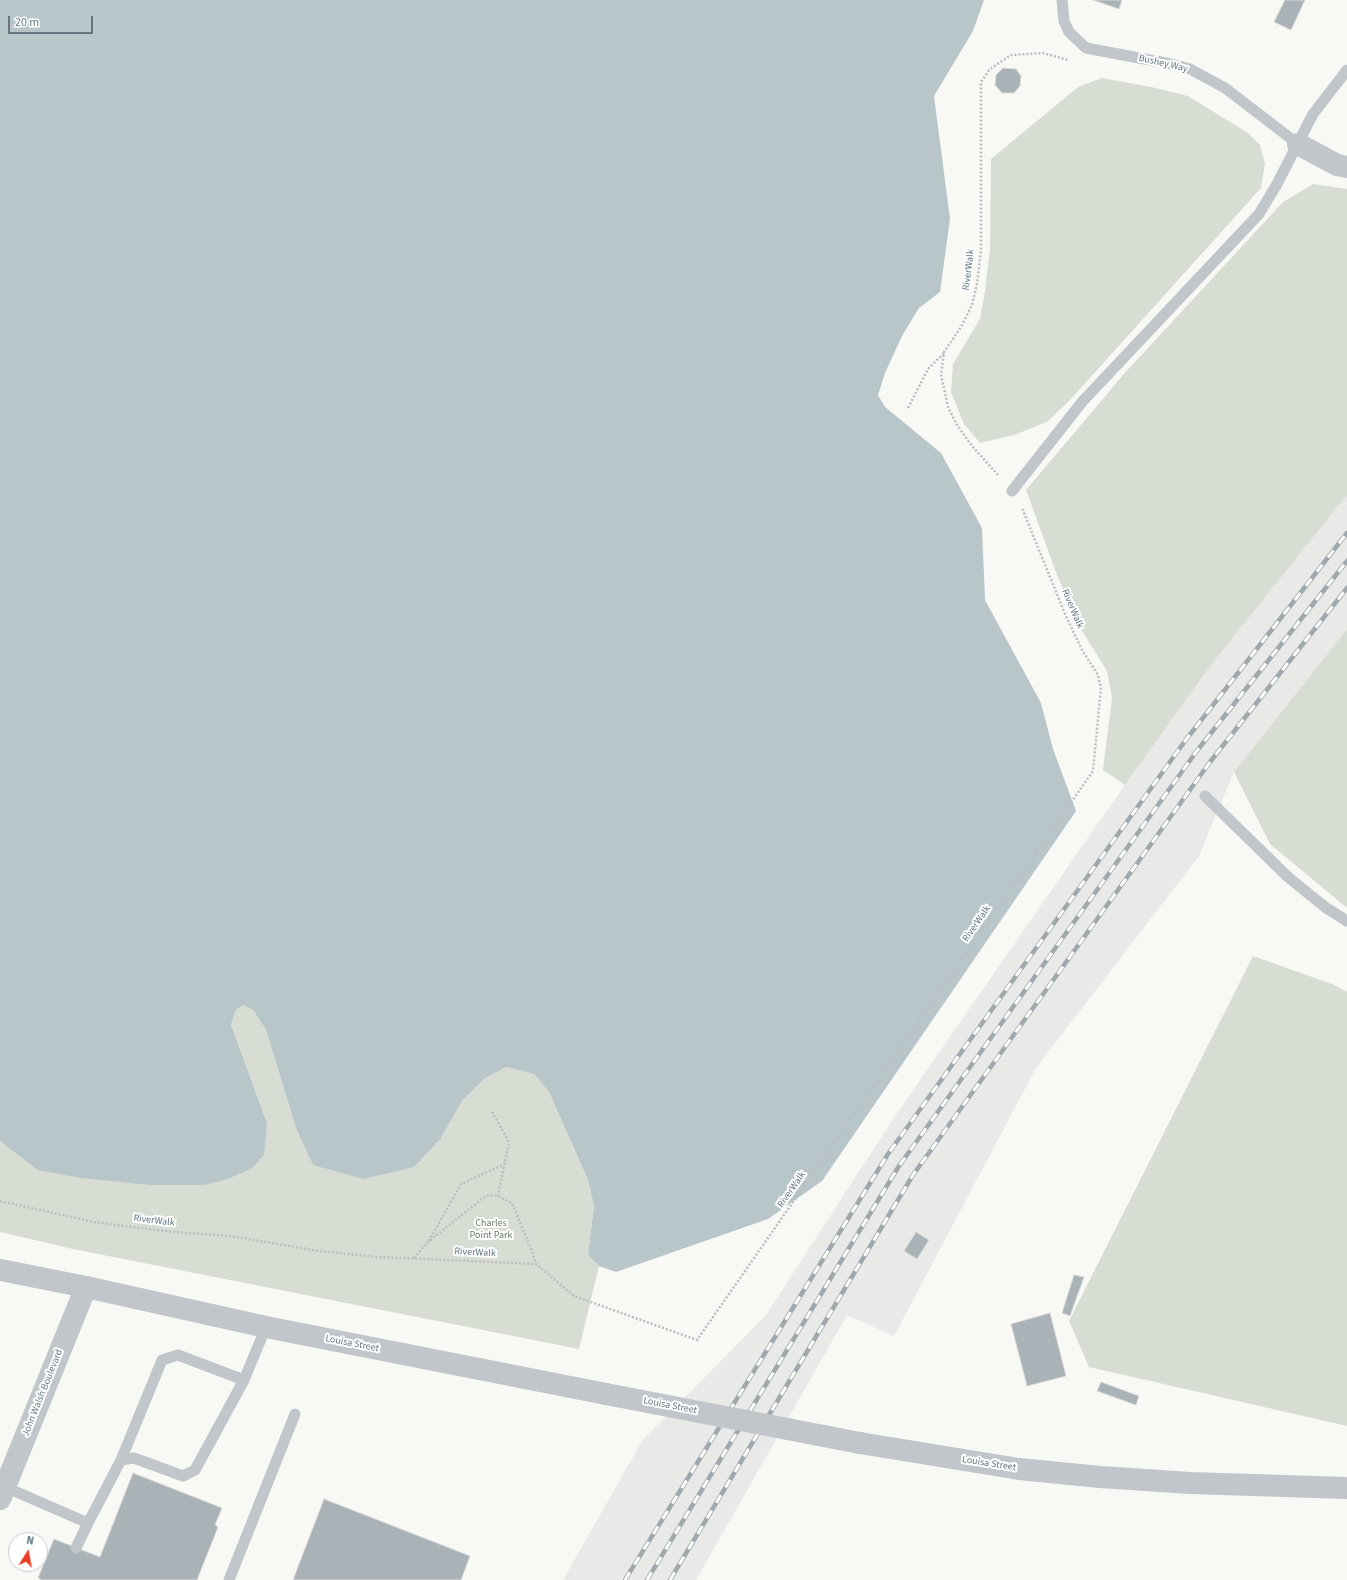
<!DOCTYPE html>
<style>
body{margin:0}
#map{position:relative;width:1347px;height:1580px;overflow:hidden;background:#f8f8f5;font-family:"Source Sans 3",sans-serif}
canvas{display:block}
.north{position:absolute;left:8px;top:1532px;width:40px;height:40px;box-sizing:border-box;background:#fff;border:1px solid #c0c9cd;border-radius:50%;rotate:11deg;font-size:11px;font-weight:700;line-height:16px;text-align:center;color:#627781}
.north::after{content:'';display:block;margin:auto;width:14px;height:18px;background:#e83e25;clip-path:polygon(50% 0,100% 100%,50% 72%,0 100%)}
.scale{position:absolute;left:8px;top:16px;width:85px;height:18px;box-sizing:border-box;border:2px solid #627781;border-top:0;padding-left:5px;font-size:12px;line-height:14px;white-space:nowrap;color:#627781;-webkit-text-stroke:3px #fff;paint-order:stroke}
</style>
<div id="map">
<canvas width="1347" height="1580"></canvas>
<div class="north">N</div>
<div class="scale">20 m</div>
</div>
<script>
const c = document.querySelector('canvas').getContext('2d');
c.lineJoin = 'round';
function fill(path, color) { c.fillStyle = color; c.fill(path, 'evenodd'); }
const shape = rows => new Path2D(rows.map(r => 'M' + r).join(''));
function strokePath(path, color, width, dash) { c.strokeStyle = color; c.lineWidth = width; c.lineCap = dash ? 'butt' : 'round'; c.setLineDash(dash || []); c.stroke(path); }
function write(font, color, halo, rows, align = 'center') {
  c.font = font + ' "Source Sans 3",sans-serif'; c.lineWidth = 4; c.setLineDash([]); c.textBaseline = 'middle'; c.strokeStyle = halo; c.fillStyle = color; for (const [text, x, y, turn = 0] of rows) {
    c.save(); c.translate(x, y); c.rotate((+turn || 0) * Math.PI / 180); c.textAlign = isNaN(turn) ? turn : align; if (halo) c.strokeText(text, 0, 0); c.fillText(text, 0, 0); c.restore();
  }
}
const built = shape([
 [1347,495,1347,629,1234,772,1199,856,1036,1068,894,1336,847,1315,696,1580,563,1580,642,1441,766,1315,893,1119,1103,816,1211,665]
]);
const green = shape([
 [1102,78,1151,87,1188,96,1248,133,1260,145,1265,164,1261,188,1070,400,1047,422,1014,435,980,443,964,424,951,392,953,364,980,319,985,291,990,249,991,159,1078,87],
 [1313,184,1347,189,1347,495,1211,665,1125,785,1103,770,1112,698,1107,671,1082,631,1057,575,1026,490,1123,375,1283,202],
 [1347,629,1347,908,1270,844,1234,772],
 [1253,956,1332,984,1347,992,1347,1426,1089,1367,1069,1321],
 [243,1005,253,1010,266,1030,296,1128,441,1138,462,1101,484,1079,506,1067,534,1074,549,1092,588,1180,594,1206,588,1255,599,1266,579,1349,73,1249,0,1232,0,1141,11,1149,267,1123,231,1025,236,1010]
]);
const water = shape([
 [0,0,984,0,973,31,934,96,950,219,940,292,919,308,902,336,885,373,878,395,885,407,941,453,982,528,985,600,1041,703,1053,749,1076,811,822,1181,768,1219,616,1272,599,1266,588,1255,594,1206,588,1180,549,1092,534,1074,506,1067,484,1079,462,1101,441,1138,414,1167,363,1179,313,1165,296,1128,266,1030,253,1010,243,1005,236,1010,231,1025,267,1123,264,1155,252,1168,228,1179,204,1185,150,1185,81,1178,38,1170,0,1141]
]);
const building = shape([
 [1093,0,1122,0,1119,9,1093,0],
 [1285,0,1305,0,1291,30,1274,22,1285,0],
 [1003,68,1016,69,1021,76,1020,86,1014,93,1002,93,995,85,996,75,1003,68],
 [916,1232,929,1240,917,1259,904,1251,916,1232],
 [1074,1275,1084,1277,1070,1316,1062,1313,1074,1275],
 [1050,1313,1066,1376,1027,1386,1011,1324,1050,1313],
 [1101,1382,1139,1396,1136,1405,1097,1391,1101,1382],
 [133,1473,222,1508,215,1525,218,1527,197,1580,42,1580,38,1578,54,1539,100,1557,133,1473],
 [324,1499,470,1556,461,1580,293,1580,324,1499]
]);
const path = shape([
 [908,408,928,369,944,353],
 [998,475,972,446,957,425,948,407,941,375,944,352,961,327,972,305,977,284,981,250,981,82,990,69,1011,55,1043,53,1068,60],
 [492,1112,509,1142,498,1196],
 [0,1201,94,1222,174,1232,230,1236,319,1251,378,1257,536,1264,574,1296,697,1340,1093,771,1101,688,1098,675,1082,650,1065,614,1022,508],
 [429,1241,461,1184,505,1164],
 [414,1258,427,1243,483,1198,489,1195,498,1196,512,1203,532,1251,536,1264]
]);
const service = shape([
 [1062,0,1064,21,1069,32,1086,48,1171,64,1190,69,1225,88,1298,144],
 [1012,491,1082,402,1259,214,1277,184,1313,114,1347,70],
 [1205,796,1288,877,1325,907,1347,921],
 [121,1460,162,1360,178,1355,244,1380],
 [5,1487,88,1523,121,1460,134,1458,183,1476,195,1470,244,1380,266,1327],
 [76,1548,88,1523],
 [229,1580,295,1414]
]);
const minor = shape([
 [1298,144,1337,165,1347,167],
 [1,1270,86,1287]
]);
const tertiary = shape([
 [860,1443,1019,1469,1100,1477,1190,1483,1347,1488],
 [0,1499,86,1287,266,1327,606,1394]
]);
const rail = shape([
 [625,1580,888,1154,1185,741,1347,533],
 [647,1580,899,1166,1196,752,1347,561],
 [670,1580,913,1175,1210,762,1347,588]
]);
const tertiaryBridge = shape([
 [606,1394,860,1443]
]);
const streetNames = [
 ["Bushey Way",1163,64,13],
 ["RiverWalk",969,270,-83],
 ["RiverWalk",1072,609,67],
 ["RiverWalk",977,924,-55],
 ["RiverWalk",792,1190,-55],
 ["RiverWalk",154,1221,7],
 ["RiverWalk",475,1253,3],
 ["Louisa Street",352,1344,11],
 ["John Walsh Boulevard",43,1393,-68],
 ["Louisa Street",670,1406,11],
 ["Louisa Street",989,1464,9]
];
const parkNames = [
 ["Charles",491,1224],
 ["Point Park",491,1236]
];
fill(built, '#e9e9e8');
fill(green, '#d8ddd4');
fill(water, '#b8c6c9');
fill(building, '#a8b2b7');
strokePath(building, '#dad9d7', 1);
strokePath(path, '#babec0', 2.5, [2, 2]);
strokePath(service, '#c0c6c9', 11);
strokePath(minor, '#c0c6c9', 22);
strokePath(tertiary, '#c0c6c9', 22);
strokePath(rail, '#9fa9ad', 4.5);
strokePath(rail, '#fff', 3, [9]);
strokePath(tertiaryBridge, '#c0c6c9', 22);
write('10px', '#627781', '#fff', streetNames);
write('10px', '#687961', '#fff', parkNames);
</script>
